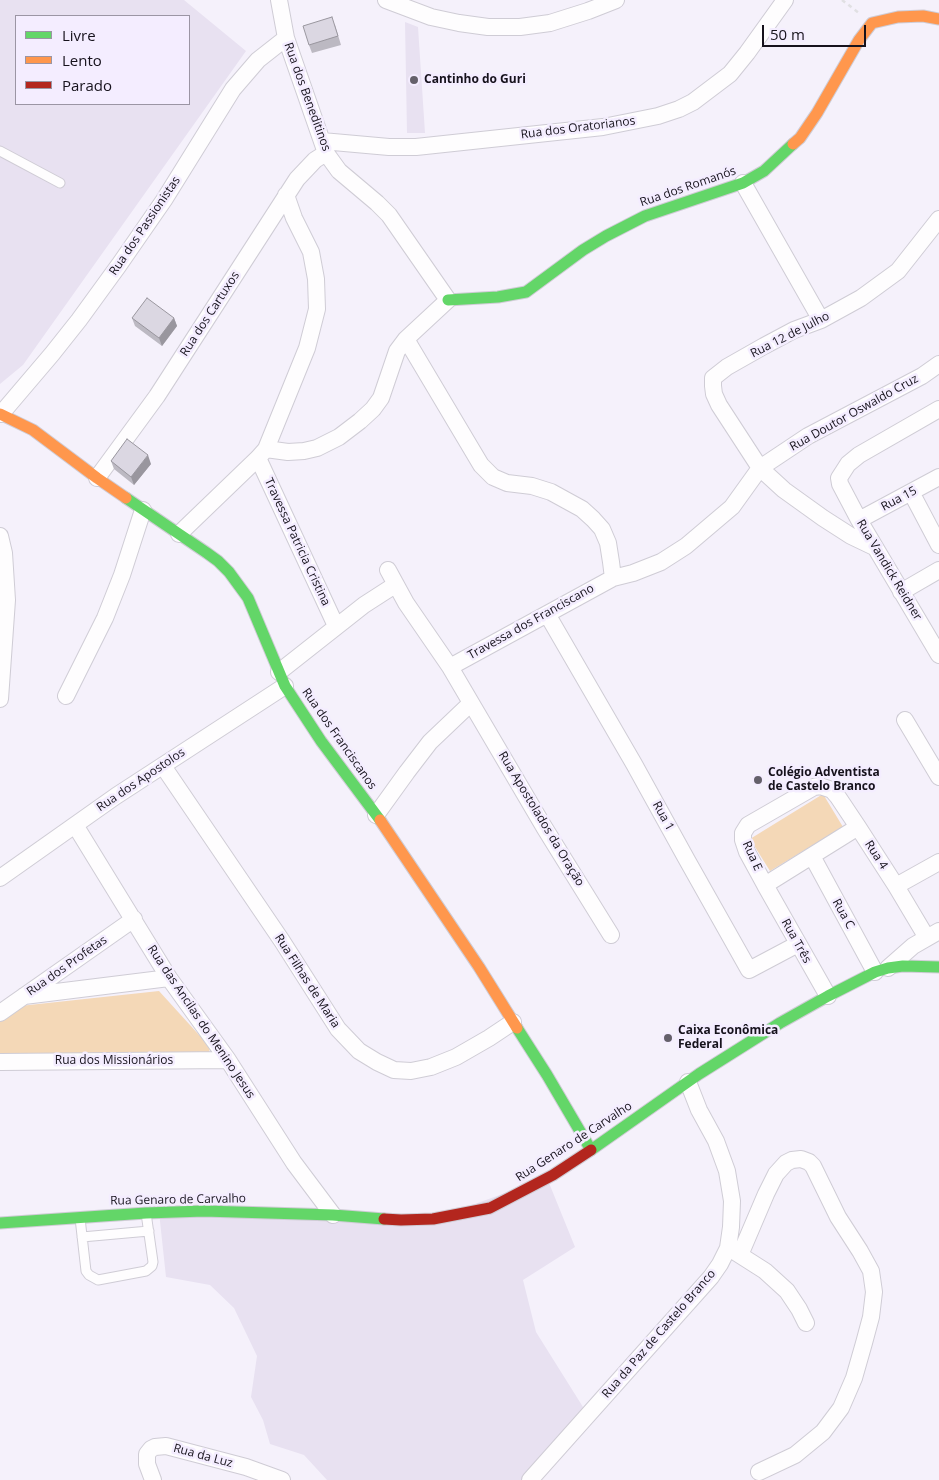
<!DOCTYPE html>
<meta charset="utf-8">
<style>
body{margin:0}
#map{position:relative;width:939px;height:1480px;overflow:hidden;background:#f5f1fb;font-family:"Open Sans",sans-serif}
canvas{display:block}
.legend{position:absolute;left:15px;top:15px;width:175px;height:90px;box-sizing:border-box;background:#f4edff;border:1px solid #9b95a4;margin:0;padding:6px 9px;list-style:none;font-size:15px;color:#16121c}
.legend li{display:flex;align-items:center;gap:10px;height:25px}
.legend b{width:25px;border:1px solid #9b95a4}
.scale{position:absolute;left:762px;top:25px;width:104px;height:22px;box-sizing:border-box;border:2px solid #16121c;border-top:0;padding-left:6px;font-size:15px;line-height:18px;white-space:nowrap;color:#16121c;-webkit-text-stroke:4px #f4edff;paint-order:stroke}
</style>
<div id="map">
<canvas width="939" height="1480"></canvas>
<ul class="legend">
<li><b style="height:6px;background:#63d668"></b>Livre</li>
<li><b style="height:6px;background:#ff974d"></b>Lento</li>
<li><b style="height:6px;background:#b3261e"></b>Parado</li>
</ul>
<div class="scale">50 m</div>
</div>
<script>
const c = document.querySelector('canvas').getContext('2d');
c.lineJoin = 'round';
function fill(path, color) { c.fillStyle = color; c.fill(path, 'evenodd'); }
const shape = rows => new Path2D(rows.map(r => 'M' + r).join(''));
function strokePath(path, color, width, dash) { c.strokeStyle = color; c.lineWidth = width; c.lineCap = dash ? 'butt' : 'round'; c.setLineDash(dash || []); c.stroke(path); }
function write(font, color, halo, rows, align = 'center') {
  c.font = font + ' "Open Sans",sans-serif'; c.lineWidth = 5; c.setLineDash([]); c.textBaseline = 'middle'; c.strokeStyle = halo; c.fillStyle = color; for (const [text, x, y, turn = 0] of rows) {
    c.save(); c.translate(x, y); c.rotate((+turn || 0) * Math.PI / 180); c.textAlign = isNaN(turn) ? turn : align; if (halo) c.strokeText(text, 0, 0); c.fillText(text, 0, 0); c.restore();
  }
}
const built = shape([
 [0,0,184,0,246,51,23,365,0,384],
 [16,16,189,16,189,104,16,104],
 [405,22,418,27,425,133,407,133],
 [547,1178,575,1247,523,1280,536,1332,588,1415,525,1480,327,1480,304,1455,270,1444,263,1420,251,1397,257,1356,234,1308,210,1285,166,1277,159,1212,433,1219]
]);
const green = shape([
 [823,794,843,827,770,871,750,839],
 [159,991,210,1047,209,1053,0,1056,0,1021,20,1006]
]);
const path = shape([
 [842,0,859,13]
]);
const lane = shape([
 [0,151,60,183],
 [80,1218,86,1271,89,1275,98,1280,146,1271,152,1266,153,1262,146,1213],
 [82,1237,149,1231]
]);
const street = shape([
 [386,0,431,17,459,23,488,27,520,27,550,23,588,11,616,0],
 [322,141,389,147,416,147,603,127,658,116,679,109,693,102,730,74,747,53,785,0],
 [743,183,821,320],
 [406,339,481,465,493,477,507,483,532,486,551,492,582,509,593,519,602,529,608,543,611,562,613,578],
 [939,409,859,455,848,464,839,478,840,484,859,520,939,655],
 [1,414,52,354,79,320,119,265,164,200,233,89,258,60,286,38],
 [266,449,288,452,304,451,317,448,339,437,360,421,373,409,381,398,397,351,406,339,448,300,389,215,377,203,339,171,326,153,286,38,279,0],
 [258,458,336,626],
 [97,478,157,396,297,179,315,160,326,153],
 [911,492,939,545],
 [859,520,939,477],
 [179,534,258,458,266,449,307,348,317,309,316,279,311,252,294,218,286,195],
 [0,536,4,553,7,600,0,699],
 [874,547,851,536,823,518,784,490,760,468,719,405,714,394,713,386,713,378,727,367,764,346,794,330,821,320,861,298,898,271,939,219],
 [388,570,406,603,450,667,544,827,611,935],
 [901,592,939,570],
 [547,614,634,764,687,860,749,970,798,944],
 [450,667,613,578,633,573,661,562,686,546,732,507,760,468,808,436,922,376,939,364],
 [279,672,364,605,395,585],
 [66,696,105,618,122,575,143,510],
 [905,720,939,777],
 [163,766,282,941,338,1029,359,1051,377,1062,394,1070,411,1071,431,1067,456,1057,489,1038,513,1022],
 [376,815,407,772,430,742,471,703],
 [75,825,169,978,228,1060,294,1163,333,1215],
 [858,827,765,885,747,852,743,840,743,833,748,825,814,787,820,786,832,790,838,797,858,827,896,886,927,938],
 [812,856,875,972],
 [0,878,116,796,285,686],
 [765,885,828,996],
 [896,886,939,862],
 [888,968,913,946,939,931],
 [24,996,169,978],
 [0,1013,134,919],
 [0,1062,228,1060],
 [732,1250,765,1271,787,1291,799,1309,806,1323],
 [740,1255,766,1194,776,1174,786,1163,792,1160,801,1159,809,1162,813,1166,838,1217,860,1251,871,1271,874,1292,871,1317,864,1343,854,1378,841,1408,823,1432,795,1455,759,1472],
 [153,1480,147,1464,147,1454,151,1449,155,1447,166,1446,246,1467,282,1480],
 [530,1480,711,1277,720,1264,728,1248,731,1227,732,1201,727,1171,716,1141,699,1110,688,1082]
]);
const fast = shape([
 [448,300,498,297,526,292,583,250,606,236,645,216,743,183,764,171,793,144],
 [126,498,207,553,218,561,229,572,248,598,285,686,321,741,380,820],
 [517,1028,547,1075,591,1150],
 [591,1150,699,1074,780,1023,828,996,875,972,888,968,903,966,939,967],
 [0,1223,146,1213,204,1211,333,1215,384,1219]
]);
const slow = shape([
 [793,144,800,138,817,113,859,40,872,23,898,17,923,16,939,19],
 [0,414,33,430,97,478,126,498],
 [380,820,479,967,517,1028]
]);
const jam = shape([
 [384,1219,401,1220,433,1219,490,1208,553,1175,591,1150]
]);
const wall = shape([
 [335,25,341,45,312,53,309,45],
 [132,318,174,318,177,326,162,346,135,326],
 [111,461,151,464,134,485,114,469]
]);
const shadedWall = shape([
 [174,318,177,326,162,346,159,338],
 [148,455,151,464,134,485,131,477]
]);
const building = shape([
 [332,17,338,36,309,45,303,26,332,17],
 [147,298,174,318,159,338,132,318,147,298],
 [127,439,148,455,131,477,111,461,127,439]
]);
const markers = [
 [414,80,5,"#64606a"],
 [758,780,5,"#64606a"],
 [668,1038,5,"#64606a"]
];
const poiNames = [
 ["Cantinho do Guri",424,80],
 ["Colégio Adventista",768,773],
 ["de Castelo Branco",768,787],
 ["Caixa Econômica",678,1031],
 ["Federal",678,1045]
];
const streetNames = [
 ["Rua dos Beneditinos",307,97,70],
 ["Rua dos Oratorianos",578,128,-7],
 ["Rua dos Romanós",688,187,-19],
 ["Rua dos Passionistas",145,226,-56],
 ["Rua dos Cartuxos",210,314,-57],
 ["Rua 12 de Julho",790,335,-27],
 ["Rua Doutor Oswaldo Cruz",854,413,-29],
 ["Rua 15",899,499,-28],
 ["Travessa Patricia Cristina",297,542,65],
 ["Rua Vandick Reidner",889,570,59],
 ["Travessa dos Franciscano",531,622,-29],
 ["Rua dos Franciscanos",339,739,55],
 ["Rua dos Apostolos",141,780,-34],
 ["Rua 1",663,816,61],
 ["Rua Apostolados da Oração",541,819,59],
 ["Rua 4",876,855,57],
 ["Rua E",752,856,66],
 ["Rua C",843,914,61],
 ["Rua Três",796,941,61],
 ["Rua dos Profetas",67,966,-35],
 ["Rua Filhas de Maria",307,981,57],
 ["Rua das Ancilas do Menino Jesus",201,1022,56],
 ["Rua dos Missionários",114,1061],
 ["Rua Genaro de Carvalho",574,1142,-33],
 ["Rua Genaro de Carvalho",178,1200,-1],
 ["Rua da Paz de Castelo Branco",659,1334,-49],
 ["Rua da Luz",203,1456,15]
];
fill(built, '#e8e1f1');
fill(green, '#f4d8b7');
strokePath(lane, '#cfccd5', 11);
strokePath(street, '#cfccd5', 18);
strokePath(fast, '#cfccd5', 13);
strokePath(slow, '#cfccd5', 13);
strokePath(jam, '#cfccd5', 13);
strokePath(path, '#e1e0e3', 2.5, [4, 4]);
strokePath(lane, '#fefdfe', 9);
strokePath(street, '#fefdfe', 16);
strokePath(fast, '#63d668', 11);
strokePath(slow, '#ff974d', 11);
strokePath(jam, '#b3261e', 11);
fill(wall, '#bcb9c2');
fill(shadedWall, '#99969e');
fill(building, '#dbd7e2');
strokePath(building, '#99969e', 1);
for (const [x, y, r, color] of markers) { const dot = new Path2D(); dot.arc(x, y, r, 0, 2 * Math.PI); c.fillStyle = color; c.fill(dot); strokePath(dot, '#f4edff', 2); }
write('bold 12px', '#16121c', '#f4edff', poiNames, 'left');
write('12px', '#16121c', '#f4edff', streetNames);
</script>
